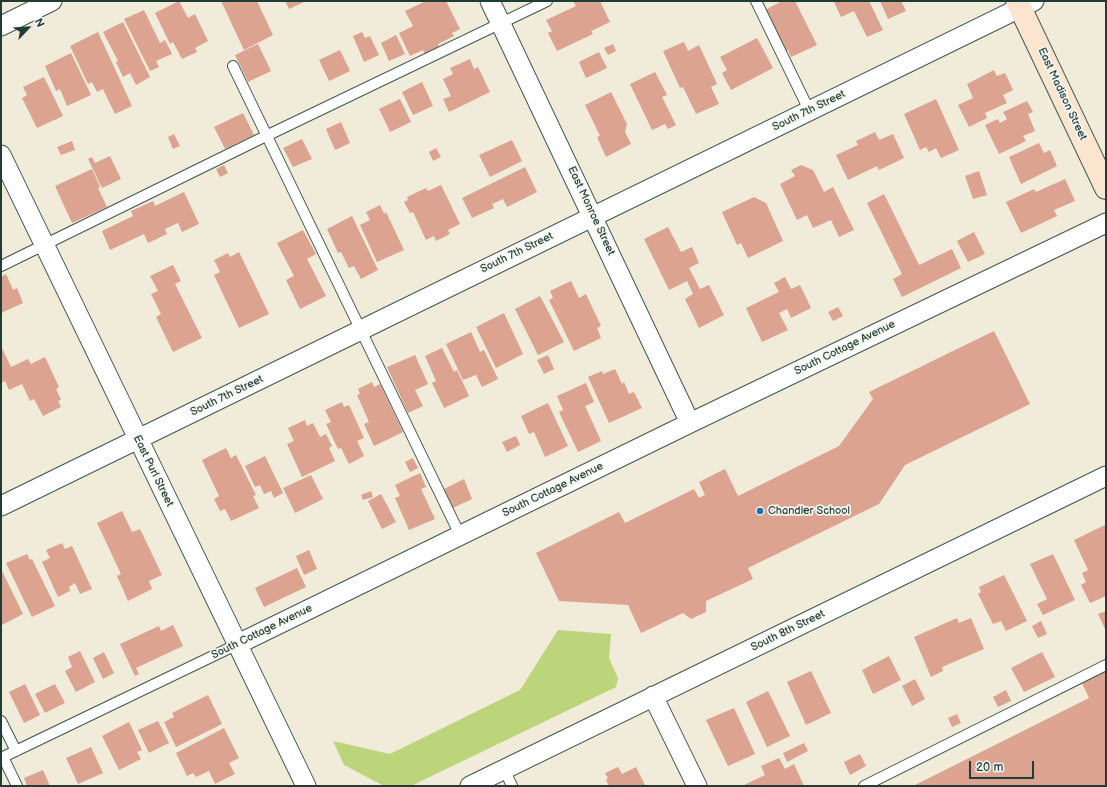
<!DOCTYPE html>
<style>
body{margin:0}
#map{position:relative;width:1107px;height:787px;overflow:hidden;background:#f1ecda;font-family:"Balsamiq Sans",sans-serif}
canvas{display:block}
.frame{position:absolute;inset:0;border:2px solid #1f3d34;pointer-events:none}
.north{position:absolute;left:8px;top:8px;width:40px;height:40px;-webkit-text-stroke:3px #f6f6f2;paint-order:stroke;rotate:65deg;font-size:11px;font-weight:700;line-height:16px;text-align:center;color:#1f3d34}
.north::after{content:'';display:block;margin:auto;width:14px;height:18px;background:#1f3d34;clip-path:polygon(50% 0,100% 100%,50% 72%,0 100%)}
.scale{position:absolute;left:969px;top:761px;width:65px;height:18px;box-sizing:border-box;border:2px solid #1f3d34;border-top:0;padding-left:5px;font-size:12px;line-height:14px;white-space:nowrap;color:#1f3d34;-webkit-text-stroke:3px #f6f6f2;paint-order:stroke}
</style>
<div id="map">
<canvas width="1107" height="787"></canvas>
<div class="frame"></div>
<div class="north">N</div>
<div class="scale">20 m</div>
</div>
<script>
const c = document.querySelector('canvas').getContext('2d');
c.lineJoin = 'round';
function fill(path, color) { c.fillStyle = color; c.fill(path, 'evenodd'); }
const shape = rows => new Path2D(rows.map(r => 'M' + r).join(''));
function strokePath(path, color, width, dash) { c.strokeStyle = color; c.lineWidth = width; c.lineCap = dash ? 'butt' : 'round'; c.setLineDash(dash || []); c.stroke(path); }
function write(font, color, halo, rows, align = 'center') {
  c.font = font + ' "Balsamiq Sans",sans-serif'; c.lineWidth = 3.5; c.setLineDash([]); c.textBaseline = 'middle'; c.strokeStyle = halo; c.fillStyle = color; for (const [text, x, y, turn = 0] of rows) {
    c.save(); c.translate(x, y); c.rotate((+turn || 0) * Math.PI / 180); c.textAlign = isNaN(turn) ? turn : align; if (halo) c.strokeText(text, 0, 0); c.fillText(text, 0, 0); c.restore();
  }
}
const green = shape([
 [558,630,611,634,609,658,618,678,616,687,411,786,384,786,344,765,333,741,390,754,520,690]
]);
const building = shape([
 [179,1,188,18,195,14,208,41,195,48,197,52,182,59,173,42,170,44,155,13],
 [221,1,257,1,273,35,244,50],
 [285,1,306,1,289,9],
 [426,1,446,1,460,29,452,33,454,36,438,44,439,47,425,54,423,50,410,56,399,33,413,26,405,11],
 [573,1,600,1,610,22,591,31,593,34,557,51,548,33,552,31,546,20,576,6],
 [782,1,795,1,817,45,791,57,788,50,783,52,763,11],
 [869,1,883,30,867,37,854,11,841,17,834,2],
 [880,1,901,1,906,11,888,19],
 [144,10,160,43,165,40,172,54,156,61,159,67,150,71,124,19],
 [123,22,150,77,136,85,130,73,123,77,116,62,118,61,103,32],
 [98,32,132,106,115,114,103,89,97,92,92,82,88,84,70,46],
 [362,32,365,38,370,36,379,55,364,62,353,36],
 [396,35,405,54,389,61,381,43],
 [757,38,773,68,731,90,722,73,727,70,720,57],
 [684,42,688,51,699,45,717,84,711,87,719,104,696,114,683,87,680,88,663,51],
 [258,44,271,71,248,82,235,55],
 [613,44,616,51,608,55,604,48],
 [340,50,350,71,329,81,319,60],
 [599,52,607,68,586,78,579,62],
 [71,53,91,95,67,106,60,89,56,91,45,66],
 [470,59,474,69,478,67,490,92,449,112,443,99,451,96,443,79,453,74,450,68],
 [994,70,997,76,1005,73,1013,90,1003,95,1007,103,985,113,987,118,969,127,958,105,973,98,967,84],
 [655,72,667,95,662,97,676,125,668,129,665,124,652,130,630,84],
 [44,77,63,116,37,128,22,98,27,95,23,87],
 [422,82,433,106,413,115,402,92],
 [611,92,627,124,625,132,631,144,606,157,597,137,600,136,585,105],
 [400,99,411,122,390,132,379,109],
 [936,99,959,150,941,158,936,148,929,152,926,147,920,150,904,114],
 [1027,101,1033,112,1028,114,1035,131,1023,136,1026,141,999,154,985,125,998,119,1000,123,1007,119,1003,112],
 [243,113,254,135,225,149,214,127],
 [341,122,350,143,335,150,326,129],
 [875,132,879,140,893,134,904,158,879,170,877,166,848,180,836,155,858,145,856,141],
 [174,134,180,146,173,149,168,137],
 [302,139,312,159,293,167,283,148],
 [512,140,522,161,490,177,479,155],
 [72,141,75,150,61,155,57,147],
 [1039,143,1044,153,1050,150,1057,166,1021,184,1009,157],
 [436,148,441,157,433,161,429,152],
 [110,156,121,179,102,188,88,159,92,157,95,163],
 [224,165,228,173,220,177,216,169],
 [801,165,813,170,824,192,833,187,854,230,839,237,831,220,813,228,807,215,797,220,780,184,795,176,791,170],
 [525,167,537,192,507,207,503,199,492,204,494,208,472,218,462,198],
 [92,169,100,187,98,188,107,207,72,223,55,186],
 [979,171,987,195,973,199,965,176],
 [1065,179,1075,201,1054,210,1057,216,1021,233,1006,202,1034,189,1036,192],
 [441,185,460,224,448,230,450,234,436,241,434,236,426,240,413,212,410,213,404,202,408,200,407,197,426,188,428,191],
 [184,192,199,224,182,232,178,223,165,229,167,234,148,243,144,234,110,250,102,231,133,216,131,211,153,201,155,206],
 [884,194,919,265,952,249,961,268,902,297,893,279,902,274,867,203],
 [754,197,766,203,783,241,748,258,741,243,737,245,722,212],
 [380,205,384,214,386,212,404,250,377,262,360,225,370,220,366,212],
 [352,216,378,270,361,279,354,266,349,268,341,252,338,253,327,229],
 [668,227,681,252,692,247,699,263,689,268,700,289,709,285,724,315,699,328,685,299,693,294,687,281,669,290,644,239],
 [303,230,316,254,307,259,326,296,300,309,286,280,294,276,277,243],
 [974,232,985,254,968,262,957,241],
 [239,252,269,314,239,328,214,275,220,272,214,260,228,253,230,257],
 [173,265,181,281,175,284,202,338,173,352,156,317,161,314,151,294,158,291,150,276],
 [6,274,13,290,17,288,23,303,1,313,1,277],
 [785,277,791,289,800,285,811,308,791,318,787,309,779,313,788,330,762,342,746,308,779,292,774,283],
 [571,281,579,298,586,294,601,326,597,328,601,338,574,351,549,300,553,298,550,291],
 [540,296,564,342,538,355,515,309],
 [838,307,843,316,833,321,828,312],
 [504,313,523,354,496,368,476,327],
 [994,331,1030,404,905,465,879,504,748,568,753,579,706,601,706,612,691,619,683,613,641,633,628,605,559,601,536,553,619,512,625,523,694,489,699,498,705,495,699,482,725,469,738,496,839,446,873,399,869,392],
 [471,332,480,352,484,350,498,379,482,387,476,375,463,380,446,344],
 [1,346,11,367,28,359,31,364,45,357,59,387,56,389,61,400,58,401,61,407,43,416,34,399,30,401,22,384,9,390,5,381,1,383],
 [442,348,454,372,457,370,469,396,444,408,432,383,436,381,425,356],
 [415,355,428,384,415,390,423,406,408,413,387,367],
 [548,355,554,369,544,374,537,360],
 [615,369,622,384,624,382,629,394,634,392,642,408,609,423,588,377,602,371,603,374],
 [372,382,374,387,380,384,403,432,374,446,364,424,369,422,357,395,360,394,358,389],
 [586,383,594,402,585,406,601,441,578,452,559,412,563,410,557,396],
 [342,402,344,407,349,405,364,438,357,441,364,456,349,464,341,448,338,449,326,424,331,422,325,410],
 [548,403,568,446,545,457,534,432,529,434,521,416],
 [305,420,307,426,313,423,320,437,326,434,332,446,329,448,335,461,302,477,287,444,294,441,288,428],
 [516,436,520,445,507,452,502,442],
 [226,448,231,458,236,455,256,495,253,496,259,508,231,521,225,509,220,511,214,499,219,496,202,460],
 [265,456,283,493,274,498,271,491,264,494,260,485,255,487,245,466],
 [413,458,418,468,410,472,405,462],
 [420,473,426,487,421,489,435,519,409,530,395,498,400,496,395,485],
 [311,475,323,499,295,513,283,488],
 [464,479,472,499,453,508,444,489],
 [371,491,373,497,363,500,361,495],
 [381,494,396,522,382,529,368,501],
 [122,511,132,532,140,529,162,575,149,581,152,589,128,601,117,576,121,574,97,523],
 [1105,525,1106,596,1090,603,1081,585,1086,582,1082,573,1088,570,1074,540],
 [62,543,65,549,72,546,92,589,80,594,75,583,69,587,70,591,58,597,42,562,50,558,46,550],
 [309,550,317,569,304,575,296,556],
 [27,554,30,560,32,559,55,606,32,617,6,563],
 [1053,554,1075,600,1043,615,1037,604,1047,599,1030,564],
 [297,568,306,587,264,607,255,588],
 [1,569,23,614,2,625,1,623],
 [1004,575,1027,621,1006,631,1001,621,993,624,978,594,981,592,979,587],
 [1106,611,1106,631,1098,614],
 [957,618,959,623,971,618,984,649,942,667,943,671,931,677,914,637],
 [1041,621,1047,634,1038,638,1032,626],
 [173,625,183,646,136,668,139,674,135,676,120,644,159,626,161,631],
 [80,651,95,682,76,692,65,671,72,667,68,657],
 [104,652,114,673,103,679,93,658],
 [1042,652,1055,677,1024,692,1011,668],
 [889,656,901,680,873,694,862,670],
 [811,671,831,713,806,725,787,682],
 [1106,671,1106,786,913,786,1089,698,1082,683],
 [915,679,925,699,912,706,902,686],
 [25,684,40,715,24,723,9,692],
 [55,684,65,703,45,713,35,694],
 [1006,690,1011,701,998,707,993,697],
 [768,691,790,736,767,747,746,702],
 [208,695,222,724,176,747,164,722,174,717,172,713],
 [734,708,755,754,728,766,706,720],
 [957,714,961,723,952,727,948,718],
 [158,721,169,743,149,753,138,730],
 [129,722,142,750,137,752,141,759,119,770,102,736],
 [224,728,239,758,229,763,235,774,215,784,209,771,196,777,193,773,187,776,176,753],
 [804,743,808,751,787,762,783,753],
 [91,747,103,773,78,784,66,758],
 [860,754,866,766,850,775,844,762],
 [779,758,785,769,794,764,804,786,742,786,765,775,761,766],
 [618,767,622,774,636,767,645,785,609,786,606,780,608,778,605,773],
 [43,770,50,786,27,786,24,778]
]);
const service = shape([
 [756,1,809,110],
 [233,66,460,535],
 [1,266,266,136,547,1],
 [1,721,16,751],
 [3,757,17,786],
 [1,758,238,644],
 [504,769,512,786],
 [864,786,1106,665]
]);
const minor = shape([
 [490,1,690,423],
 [1,26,52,1],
 [1,155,306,786],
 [1,506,1034,1],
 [238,644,690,423,1106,223],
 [653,696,697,786],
 [470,786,1106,476]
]);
const secondary = shape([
 [1017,1,1106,188]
]);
const markers = [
 [760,511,4,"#1f6fb2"]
];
const streetNames = [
 ["East Madison Street",1062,94,65],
 ["South 7th Street",809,111,-26],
 ["East Monroe Street",591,211,65],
 ["South 7th Street",517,253,-26],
 ["South Cottage Avenue",845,348,-26],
 ["South 7th Street",227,396,-26],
 ["East Purl Street",153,471,64],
 ["South Cottage Avenue",553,490,-26],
 ["South 8th Street",788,631,-26],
 ["South Cottage Avenue",262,632,-26]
];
const poiNames = [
 ["Chandler School",768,511]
];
fill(green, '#bdd57a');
fill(building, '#dba390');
strokePath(service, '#3e574d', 12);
strokePath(minor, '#3e574d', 21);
strokePath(secondary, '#3e574d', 24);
strokePath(service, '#fff', 10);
strokePath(minor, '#fff', 19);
strokePath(secondary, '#fbe5cf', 22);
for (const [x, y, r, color] of markers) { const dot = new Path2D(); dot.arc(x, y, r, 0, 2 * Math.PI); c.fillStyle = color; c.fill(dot); strokePath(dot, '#f6f6f2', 1.5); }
write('11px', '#1f3d34', '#f6f6f2', streetNames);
write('11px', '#1f3d34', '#f6f6f2', poiNames, 'left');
</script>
